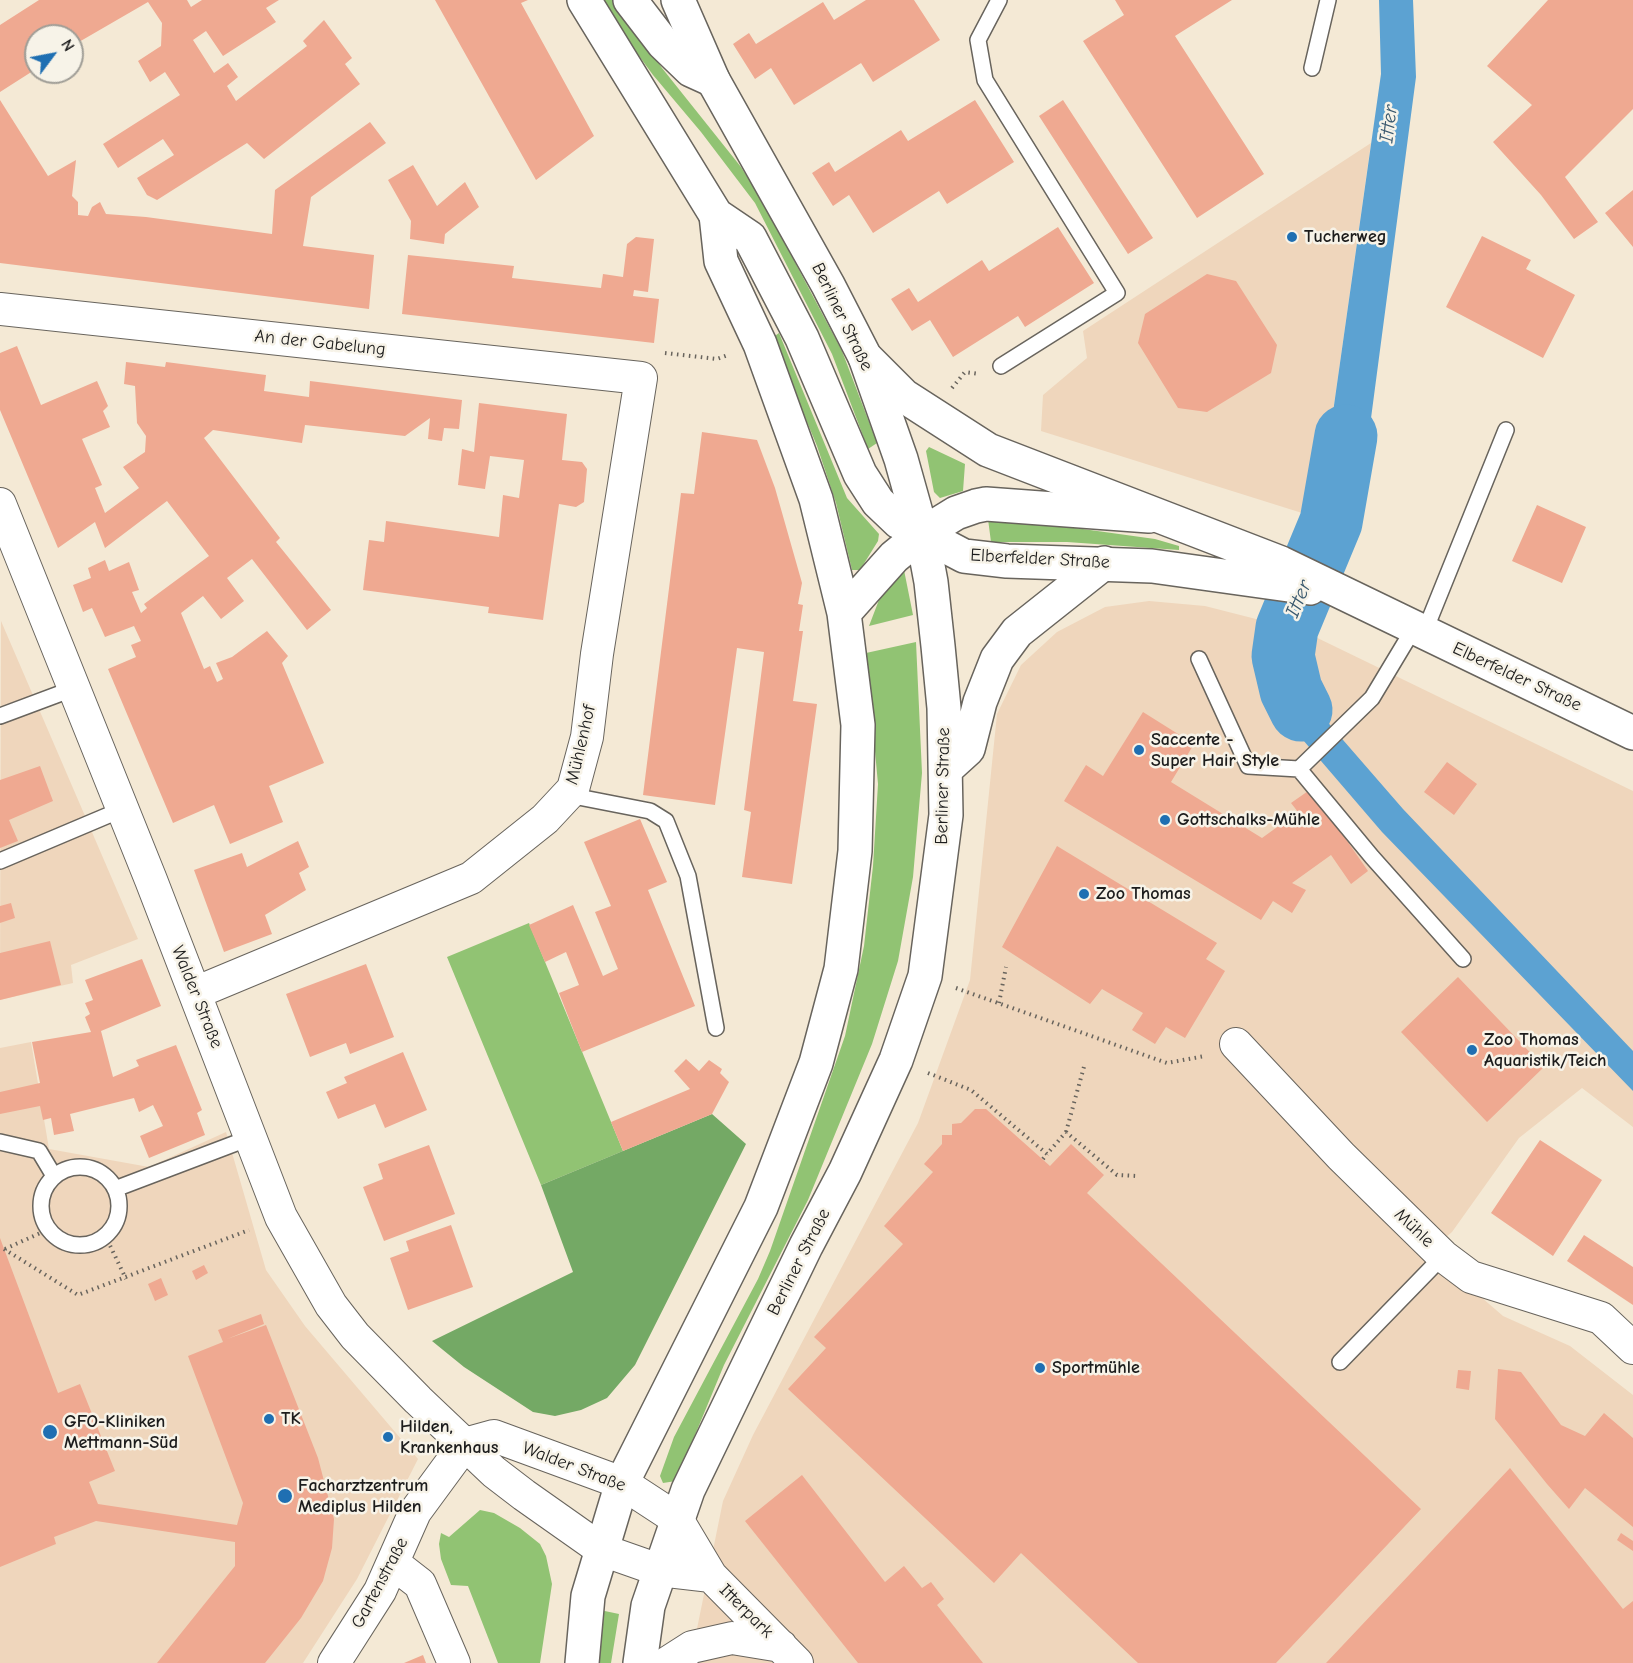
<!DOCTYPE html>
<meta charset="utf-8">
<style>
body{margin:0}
#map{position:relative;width:1633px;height:1663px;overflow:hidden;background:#f4e9d5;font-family:"Comic Neue",sans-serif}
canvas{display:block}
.north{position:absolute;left:24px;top:24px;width:60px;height:60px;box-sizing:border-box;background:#f7f3e8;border:2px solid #9f9d96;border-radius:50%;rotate:58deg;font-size:16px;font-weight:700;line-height:24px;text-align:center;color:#1c1c1c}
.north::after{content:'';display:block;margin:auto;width:21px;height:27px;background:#1f6fb2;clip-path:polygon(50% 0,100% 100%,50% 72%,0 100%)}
</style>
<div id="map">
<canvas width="1633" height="1663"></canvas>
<div class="north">N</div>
</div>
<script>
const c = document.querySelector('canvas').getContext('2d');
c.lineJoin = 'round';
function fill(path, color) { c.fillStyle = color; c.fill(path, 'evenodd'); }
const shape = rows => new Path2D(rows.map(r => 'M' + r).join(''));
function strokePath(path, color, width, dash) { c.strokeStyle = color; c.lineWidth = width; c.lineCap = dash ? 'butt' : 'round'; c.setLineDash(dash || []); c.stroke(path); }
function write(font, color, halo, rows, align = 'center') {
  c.font = font + ' "Comic Neue",sans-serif'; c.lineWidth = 5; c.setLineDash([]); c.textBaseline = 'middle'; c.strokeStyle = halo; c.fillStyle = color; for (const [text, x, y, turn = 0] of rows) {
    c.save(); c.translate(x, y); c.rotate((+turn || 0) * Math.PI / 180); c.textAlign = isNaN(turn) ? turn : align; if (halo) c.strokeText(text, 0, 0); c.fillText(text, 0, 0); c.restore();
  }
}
const built = shape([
 [1371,143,1318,518,1041,431,1043,395,1087,358,1083,331],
 [1149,601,1205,606,1303,631,1633,791,1633,1127,1582,1088,1519,1138,1452,1232,1429,1252,1503,1316,1570,1346,1633,1395,1633,1663,690,1663,723,1501,753,1435,918,1123,970,980,997,714,1021,665,1057,632,1105,607],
 [1,621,138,939,71,965,73,983,0,1000],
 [31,1042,49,1149,149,1167,226,1132,266,1270,305,1326,418,1459,357,1579,303,1663,0,1663,0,1048]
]);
const green = shape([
 [603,0,616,0,662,68,741,167,762,200,842,351,877,443,868,449,832,354,755,203,701,132,653,75,620,30],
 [779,333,847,498,879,534,878,541,860,570,852,570,836,503,817,446,772,338],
 [929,447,965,464,963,491,940,498,934,492,926,451],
 [988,519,1025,521,1155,539,1179,546,1179,550,1067,542,991,542],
 [904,570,913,615,869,626,882,592],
 [916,642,922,773,913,877,898,961,872,1044,808,1200,724,1365,676,1481,663,1483,660,1476,674,1437,758,1279,770,1251,845,1036,864,946,873,866,878,784,866,653],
 [529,923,623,1151,541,1185,447,957],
 [480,1510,494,1513,520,1528,540,1544,546,1556,552,1584,540,1663,498,1663,468,1586,451,1585,441,1559,439,1544,441,1533,449,1537],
 [600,1610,619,1614,611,1663,593,1663]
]);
const forest = shape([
 [712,1114,746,1144,635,1365,607,1398,581,1410,555,1416,533,1412,464,1367,432,1341,573,1272,541,1185]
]);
const water = shape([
 [1379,0,1413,0,1416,77,1356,532,1318,518,1381,74],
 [1275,624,1303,631,1299,667,1317,710,1403,809,1633,1051,1633,1091,1382,832,1291,726,1262,662]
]);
const river = shape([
 [1301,710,1291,690,1283,656,1287,628,1331,522,1346,436]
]);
const building = shape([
 [39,0,187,0,191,7,202,0,279,0,266,8,276,22,223,56,206,31,193,40,214,73,228,63,238,77,227,86,236,101,307,46,303,41,324,20,352,58,345,64,360,84,264,159,247,143,157,200,147,195,137,178,174,155,163,139,118,168,103,144,180,95,165,72,150,82,138,61,161,46,162,23,148,2,72,46,72,36,36,36,36,69,0,92,0,25],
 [435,0,528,0,521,3,594,136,536,180],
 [866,0,914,0,940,40,873,82,861,63,794,105,771,68,755,79,733,44,749,33,756,44,823,2,834,20],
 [1115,0,1232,0,1175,36,1264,174,1197,218,1083,41,1124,15],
 [1548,0,1633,0,1633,109,1565,177,1598,222,1574,239,1541,195,1493,142,1532,105,1487,66],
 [0,100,48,176,76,160,72,196,78,202,78,215,88,216,92,207,100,202,106,214,146,217,272,234,275,190,370,122,386,143,311,197,303,246,374,255,369,309,0,263],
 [975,100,1014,162,947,204,939,191,873,233,849,195,833,206,812,173,829,162,835,172,901,130,908,141],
 [1063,100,1153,238,1128,254,1039,116],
 [413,165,437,206,465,182,479,207,445,234,444,244,410,239,411,221,388,180],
 [1633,190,1633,247,1605,213],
 [1058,227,1094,283,1025,327,1018,316,953,357,930,320,912,331,891,299,909,288,918,302,982,260,989,271],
 [1482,236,1531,260,1526,269,1575,295,1543,358,1446,307],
 [636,237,654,239,648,292,634,290,633,296,659,299,654,343,402,314,408,255,514,266,512,278,601,288,603,274,623,277,627,244],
 [1207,274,1236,281,1277,345,1271,373,1207,412,1178,408,1138,343,1145,314],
 [17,346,41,405,97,381,108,406,103,411,110,427,82,439,102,485,95,488,105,513,139,488,123,467,145,452,146,436,137,423,135,386,124,384,126,362,165,367,166,362,266,375,264,391,309,397,310,381,462,400,459,429,444,428,442,441,428,439,430,418,405,436,305,425,302,443,213,430,204,438,280,538,276,542,331,610,307,630,252,559,227,578,244,601,221,619,203,596,181,613,204,669,210,666,217,682,223,679,216,663,232,657,267,631,288,656,282,663,324,763,269,786,283,822,230,844,214,805,173,823,108,669,136,657,131,645,141,641,134,626,105,637,92,608,83,612,73,585,91,578,88,568,105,560,109,571,129,562,139,590,132,592,141,613,147,608,144,604,209,556,167,501,105,548,95,522,58,548,0,410,0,353],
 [479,403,567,414,562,460,582,462,587,469,584,502,576,507,559,504,543,620,488,613,489,607,363,590,369,540,384,542,386,521,499,537,503,495,519,498,524,460,490,456,485,489,458,485,462,449,474,452],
 [702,432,757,440,775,488,802,583,798,604,803,605,799,631,803,631,793,701,817,704,792,884,742,877,751,812,744,810,764,652,737,648,715,805,643,795,681,493,694,494],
 [1537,505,1586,527,1562,583,1512,561],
 [1143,712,1194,744,1171,782,1262,838,1298,812,1291,803,1311,789,1368,871,1351,884,1331,855,1292,883,1306,890,1292,913,1273,901,1261,920,1064,801,1086,765,1103,776],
 [1447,762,1477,784,1454,815,1424,792],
 [40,766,53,801,9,820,18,841,0,848,0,780],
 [640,819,667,882,648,890,695,1006,582,1052,559,993,579,985,566,952,545,962,529,925,573,905,603,976,618,969,595,912,611,906,584,842],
 [298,841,309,867,299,873,306,890,265,915,272,934,224,952,194,870,242,853,247,867],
 [1057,846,1217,943,1206,959,1225,971,1185,1038,1166,1027,1155,1044,1132,1030,1143,1013,1102,989,1090,1004,1002,947],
 [11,903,15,918,0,923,0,906],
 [50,941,61,985,0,1000,0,953],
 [142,959,161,1006,101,1031,113,1077,139,1066,136,1060,176,1045,202,1110,197,1113,205,1135,149,1158,140,1136,163,1126,153,1105,139,1112,134,1098,70,1114,74,1131,54,1135,51,1118,43,1120,40,1106,0,1114,0,1092,40,1083,32,1042,91,1032,85,1017,90,1014,85,1003,93,1000,85,980],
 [366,964,394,1037,350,1054,346,1043,310,1057,286,994],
 [1458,977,1544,1067,1487,1122,1401,1032],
 [403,1052,427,1110,385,1128,375,1104,338,1119,326,1092,347,1083,344,1077],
 [686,1059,699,1071,709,1060,722,1069,720,1073,729,1082,712,1114,623,1151,611,1122,690,1089,674,1071],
 [975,1109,986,1109,1050,1166,1071,1144,1104,1175,1087,1193,1421,1509,1276,1663,1138,1663,1021,1553,994,1583,788,1389,826,1348,814,1337,903,1244,884,1226,933,1172,924,1164,942,1144,942,1135,952,1135,952,1124,961,1123],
 [1540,1140,1602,1180,1553,1256,1491,1213],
 [429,1145,455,1214,384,1241,363,1187,383,1179,378,1164],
 [451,1225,473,1287,408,1310,390,1258,409,1251,406,1241],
 [1584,1235,1633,1267,1633,1305,1567,1261],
 [0,1238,58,1393,80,1384,115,1471,89,1482,98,1504,237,1525,243,1503,188,1356,223,1342,218,1330,261,1314,264,1324,227,1339,266,1325,318,1458,334,1519,332,1548,323,1581,301,1618,265,1663,157,1663,235,1566,235,1542,96,1521,54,1537,56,1544,0,1567],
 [204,1265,208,1273,196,1280,192,1271],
 [161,1278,168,1295,155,1301,148,1284],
 [1498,1369,1521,1372,1561,1425,1585,1436,1604,1413,1633,1438,1633,1527,1585,1488,1569,1509,1547,1484,1495,1419],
 [1458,1370,1471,1371,1469,1390,1456,1388],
 [1510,1468,1623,1609,1633,1601,1633,1663,1326,1663],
 [802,1475,885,1582,904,1566,922,1588,931,1582,944,1599,937,1605,983,1663,858,1663,745,1521],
 [1621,1533,1633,1541,1633,1551,1617,1540],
 [423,1655,426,1663,404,1663]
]);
const path = shape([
 [665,353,717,359,728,355],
 [952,388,965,372,979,374],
 [956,988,1167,1063,1205,1056],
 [999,1003,1006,967],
 [928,1073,971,1090,1047,1154,1066,1132,1117,1175,1137,1176],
 [1066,1132,1085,1063],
 [1043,1159,1047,1154],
 [105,1235,126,1279],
 [4,1249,78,1295,249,1230],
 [5,1249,49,1229]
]);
const service = shape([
 [999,0,978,40,985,80,1117,293,1001,366],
 [1312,68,1328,0],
 [1424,633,1506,430],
 [1199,659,1248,766,1299,769,1372,857,1463,959],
 [0,716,75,688],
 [1299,769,1372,698,1414,628],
 [568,795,650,811,666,821,688,876,716,1028],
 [0,861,123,809],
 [0,1142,39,1151,54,1176],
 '41 1206a39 39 0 1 1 78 0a39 39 0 1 1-78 0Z',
 [115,1189,252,1137],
 [1340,1362,1443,1256]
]);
const minor = shape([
 [0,309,641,378,597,654,587,737,573,789,545,819,471,878,195,993],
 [0,504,151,880,281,1217,331,1305,355,1336,418,1400,494,1472,524,1495,602,1550,659,1570,711,1576],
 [1236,1044,1341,1156,1443,1256,1471,1277,1601,1318,1633,1348],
 [465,1444,494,1436,622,1483,677,1519,711,1576,797,1663],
 [393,1563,420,1584,454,1663],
 [334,1663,380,1591,415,1512,465,1444],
 [667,1663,692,1647,732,1638,781,1646]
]);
const secondary = shape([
 [630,0,663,43,691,70,713,80],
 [844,613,894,557,922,534,956,513,976,506,986,504,1149,516],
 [946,769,968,749,980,702,997,659,1017,632,1104,563],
 [582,1663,588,1596,622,1483,761,1207,816,1063,841,969,855,851,858,725,844,613,816,499,760,344,721,261,716,215],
 [640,1663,648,1606,688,1490,806,1246,845,1172,896,1060,925,976,946,815,944,708,938,646,931,582,922,534,901,459,865,357]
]);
const primary = shape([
 [584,0,716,215,750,238,802,338,860,474,878,502,899,522,964,556,1007,561,1152,566,1310,588],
 [678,0,713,80,828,285,865,357,904,396,988,450,1281,563,1633,733]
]);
const markers = [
 [1292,237,6,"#1f6fb2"],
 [1139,750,6,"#1f6fb2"],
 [1165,820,6,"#1f6fb2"],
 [1084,894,6,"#1f6fb2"],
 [1472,1050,6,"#1f6fb2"],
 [1040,1368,6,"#1f6fb2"],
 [269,1419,6,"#1f6fb2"],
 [50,1432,8,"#1f6fb2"],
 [388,1437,6,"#1f6fb2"],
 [285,1496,8,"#1f6fb2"]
];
const poiNames = [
 ["Tucherweg",1304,237],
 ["Saccente -",1151,740],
 ["Super Hair Style",1151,761],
 ["Gottschalks-Mühle",1177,820],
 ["Zoo Thomas",1096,894],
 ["Zoo Thomas",1484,1040],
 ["Aquaristik/Teich",1484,1061],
 ["Sportmühle",1052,1368],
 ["TK",281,1419],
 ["GFO-Kliniken",64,1422],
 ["Mettmann-Süd",64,1443],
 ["Hilden,",400,1427],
 ["Krankenhaus",400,1448],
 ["Facharztzentrum",298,1486],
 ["Mediplus Hilden",298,1507]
];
const streetNames = [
 ["Berliner Straße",842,317,64],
 ["An der Gabelung",320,343,6],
 ["Elberfelder Straße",1040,559,3],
 ["Elberfelder Straße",1517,677,25],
 ["Mühlenhof",581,745,-77],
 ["Berliner Straße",943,786,-89],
 ["Walder Straße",197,997,68],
 ["Mühle",1414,1228,44],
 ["Berliner Straße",799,1262,-63],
 ["Walder Straße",574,1467,21],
 ["Gartenstraße",380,1583,-62],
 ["Itterpark",746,1611,45]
];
const waterNames = [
 ["Itter",1389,124,-83],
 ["Itter",1299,599,-68]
];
fill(built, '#efd6bc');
fill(green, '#91c373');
fill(forest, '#74a965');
fill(water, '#5ca2d2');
strokePath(river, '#5ca2d2', 63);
fill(building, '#efa991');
strokePath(service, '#68645d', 18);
strokePath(minor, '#68645d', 34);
strokePath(secondary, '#68645d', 36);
strokePath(primary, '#68645d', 36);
strokePath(path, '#68645d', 4, [1.5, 4.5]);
strokePath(service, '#fff', 15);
strokePath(minor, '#fff', 32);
strokePath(secondary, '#fff', 33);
strokePath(primary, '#fff', 33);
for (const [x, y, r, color] of markers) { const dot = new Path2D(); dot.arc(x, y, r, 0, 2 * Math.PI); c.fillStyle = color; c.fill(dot); strokePath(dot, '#f7f3e8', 2); }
write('bold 18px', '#1c1c1c', '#f7f3e8', poiNames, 'left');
write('18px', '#1c1c1c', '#f7f3e8', streetNames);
write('italic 20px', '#39586e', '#f7f3e8', waterNames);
</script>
